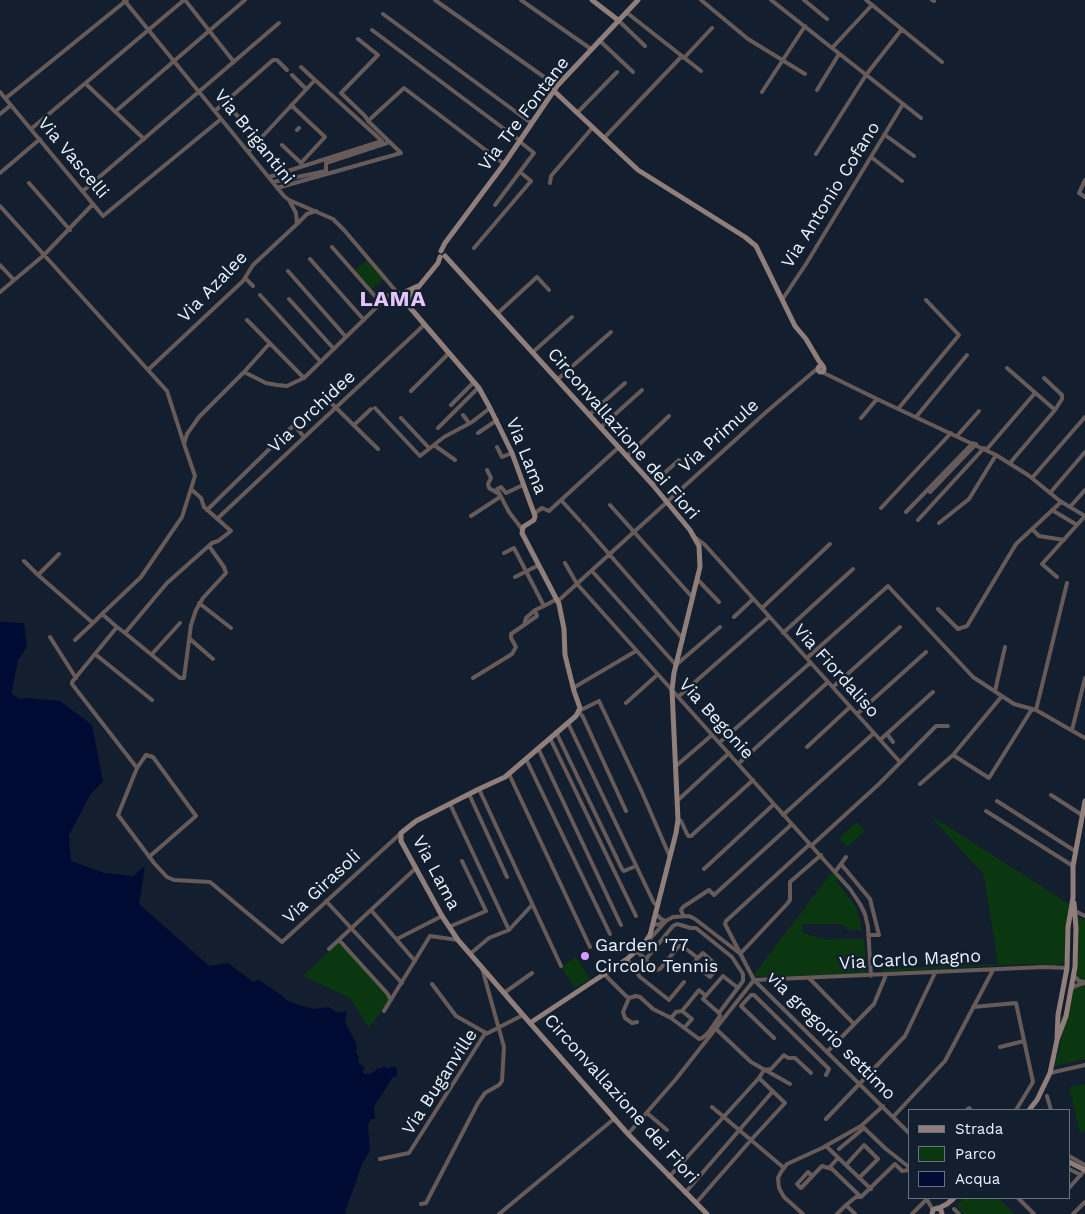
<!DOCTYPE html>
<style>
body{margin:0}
#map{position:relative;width:1085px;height:1214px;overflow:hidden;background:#131f2e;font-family:"Work Sans",sans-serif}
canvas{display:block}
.legend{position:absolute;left:908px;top:1109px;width:162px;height:90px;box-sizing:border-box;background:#131f2e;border:1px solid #697380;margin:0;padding:6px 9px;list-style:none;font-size:15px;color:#e9f1fc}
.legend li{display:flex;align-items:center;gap:10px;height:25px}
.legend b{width:25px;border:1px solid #697380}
</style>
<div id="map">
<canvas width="1085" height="1214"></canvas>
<ul class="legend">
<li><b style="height:6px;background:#907e7b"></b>Strada</li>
<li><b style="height:14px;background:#0a3710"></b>Parco</li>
<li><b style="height:14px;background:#000b33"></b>Acqua</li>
</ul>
</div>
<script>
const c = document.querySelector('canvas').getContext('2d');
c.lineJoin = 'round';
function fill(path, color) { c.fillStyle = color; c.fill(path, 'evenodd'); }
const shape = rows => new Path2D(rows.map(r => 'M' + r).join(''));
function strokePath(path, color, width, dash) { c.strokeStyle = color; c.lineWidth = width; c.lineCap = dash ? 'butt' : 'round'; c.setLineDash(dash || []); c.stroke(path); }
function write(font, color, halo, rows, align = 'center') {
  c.font = font + ' "Work Sans",sans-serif'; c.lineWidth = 5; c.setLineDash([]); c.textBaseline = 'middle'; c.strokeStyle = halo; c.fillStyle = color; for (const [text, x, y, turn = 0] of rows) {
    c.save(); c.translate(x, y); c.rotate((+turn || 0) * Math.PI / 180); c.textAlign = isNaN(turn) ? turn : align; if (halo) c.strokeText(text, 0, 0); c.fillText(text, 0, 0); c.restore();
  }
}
const green = shape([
 [367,260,384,279,372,289,355,270],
 [931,817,944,824,1069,904,1065,961,1063,963,1059,965,1020,964,883,972,883,969,998,964,984,875],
 [857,822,865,831,847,847,839,838],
 [832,872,838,879,836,881,856,907,862,930,847,930,845,926,840,924,802,924,803,933,827,940,837,939,864,939,867,973,766,977,753,976],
 [1082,918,1082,920,1085,920,1085,980,1081,980,1076,976,1077,920],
 [341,940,392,997,369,1028,350,998,303,976],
 [576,957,590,979,575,988,561,967],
 [1085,986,1085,1059,1055,1066,1073,992,1076,988],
 [1085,1084,1085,1131,1080,1133,1069,1087],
 [964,1198,999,1198,1014,1214,964,1214,956,1206]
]);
const water = shape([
 [0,622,24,623,27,647,18,660,12,691,13,695,20,699,26,698,60,701,92,725,103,781,90,795,69,835,71,861,104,873,133,876,145,866,139,904,209,966,228,963,253,982,259,980,281,995,288,1001,296,1004,314,1009,328,1007,338,1013,347,1011,345,1022,357,1045,356,1051,359,1058,358,1062,364,1067,363,1073,365,1074,370,1074,379,1068,381,1069,384,1066,387,1068,395,1067,397,1069,397,1075,392,1078,374,1107,375,1119,371,1119,368,1125,370,1151,363,1162,345,1212,346,1214,0,1214]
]);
const street = shape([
 [124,0,284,196,289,200,333,219,344,230,401,297,406,298,411,296],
 [185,0,234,62],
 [435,0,557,86],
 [521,0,591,49],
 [701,0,748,39,805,74],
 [771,0,921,118],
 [804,0,827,19],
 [866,0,942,62],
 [932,0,934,1],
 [626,12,701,71],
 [383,14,531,123],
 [618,20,645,46],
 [372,30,519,140],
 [599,40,633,72],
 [832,48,872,5],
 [684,58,712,28],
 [301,67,315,80],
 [292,75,306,89],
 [86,84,144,139],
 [817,90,839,54],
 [0,92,103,216,221,119],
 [762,92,805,26],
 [6,98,127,0],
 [225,103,260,139],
 [291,105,325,137,301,163,302,166],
 [116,111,245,0],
 [215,111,273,60,277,60,287,70],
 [577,113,617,72],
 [0,114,11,105],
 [368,121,404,88,504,164],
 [31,129,184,0],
 [297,130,299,128],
 [885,135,914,156],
 [604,138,682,56],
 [282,145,301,163],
 [248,152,315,80,382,141,269,177],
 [816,154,866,75,902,29],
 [871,157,902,181],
 [0,173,40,139],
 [1085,180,1079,193,1085,197],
 [273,182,326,171,326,163,390,142],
 [29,183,70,230],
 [550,183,551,176,593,127],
 [277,188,401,153,368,121,365,116,341,93,378,55,358,39],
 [83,191,279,23],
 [289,200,296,213,297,224],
 [495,205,534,153,519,141],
 [0,206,167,391,184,444],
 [332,247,381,303],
 [474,248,531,181,520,172],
 [310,259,364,320],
 [0,265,14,280],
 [288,271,346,337],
 [245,278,253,286],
 [0,292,44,255,93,204],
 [260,295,321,362],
 [289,299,334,349],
 [782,300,806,264,903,104],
 [498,313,537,277,549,290],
 [247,320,304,378],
 [533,352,572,317],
 [1007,368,1055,410,1010,463],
 [149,369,243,281,253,265,297,224,307,214,316,211],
 [244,372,270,343],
 [822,372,877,399,996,455,1028,475,1060,501,1085,516],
 [1044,378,1062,395,1062,399,1055,410],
 [558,379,611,332],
 [411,391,449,353],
 [325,397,378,449],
 [451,405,474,382],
 [375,408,420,456,444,437,472,422,490,408],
 [898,409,959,335,926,300],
 [463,415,469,423],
 [589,415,625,383],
 [916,417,967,355],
 [401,418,429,448],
 [861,418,877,399],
 [354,425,371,409],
 [601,427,642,390],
 [438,428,478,388],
 [478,433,497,420],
 [957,436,979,411],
 [434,445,455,460],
 [497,447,502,457,512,453],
 [987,449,1035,393],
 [627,456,669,416],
 [487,470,491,478,488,484,489,488,499,494],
 [1032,478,1085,417],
 [652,484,679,460],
 [930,492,976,444],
 [1050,493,1085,452],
 [561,500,580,521],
 [610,505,693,598],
 [1070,507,1085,490],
 [881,508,951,433],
 [207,510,294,425,304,437],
 [1052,510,1077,525],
 [906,512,973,443],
 [535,513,542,508,549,511,619,447],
 [471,516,500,497],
 [217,519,424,325],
 [918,520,984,448],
 [939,523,969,499,996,455],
 [583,524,683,639],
 [522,529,509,512,497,489,501,487,506,493,523,485],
 [1032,529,1039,536,1064,540],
 [696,538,705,545,900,762],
 [504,553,514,548,544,606,557,599],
 [59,554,38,575,93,623,102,614],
 [24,561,38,575],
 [565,563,577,584,850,889,860,904,865,914,868,927,871,976],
 [592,571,676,665,720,627],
 [515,577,539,565],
 [1057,577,1042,564,1085,516],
 [697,579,719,602],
 [558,601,765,413,818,368],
 [199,603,231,628],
 [762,608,830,544],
 [938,609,958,629,967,626,1016,544,1061,502],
 [734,617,753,599],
 [524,625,526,618,535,610],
 [117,627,125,633,167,583,212,543,218,541,231,531,204,507,201,498,192,490],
 [125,633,180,678,184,678,191,625,196,610,203,598,226,573,224,567,209,546],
 [783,633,853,569],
 [50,637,76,678],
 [190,639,213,659],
 [75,640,93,623],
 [95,654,152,700],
 [152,654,180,623],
 [807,658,888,586,973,677,1014,704,1036,710,1085,738],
 [473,678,512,654,516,647,511,638,511,634,537,616,535,610,544,606],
 [833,687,900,627],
 [573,688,636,651],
 [995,691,1005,647],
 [678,697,769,617],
 [626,703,657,675],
 [1036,710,1067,583],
 [579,711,599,701,641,790,670,857],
 [579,712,583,717,626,811],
 [857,714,926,652],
 [568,723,654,903,658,906],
 [1072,730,1085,678],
 [556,732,622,869,624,871,636,866],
 [887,734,893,742],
 [550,738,636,916],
 [880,740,933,692],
 [719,743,810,663],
 [807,747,850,707],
 [538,748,621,925],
 [953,755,989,778,1032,709],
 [526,759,610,934],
 [738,764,828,682],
 [676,766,712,735],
 [137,768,146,755,153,757,196,816,149,857],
 [509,774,590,947],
 [920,784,953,755,1002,696],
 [479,789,561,966],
 [469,794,507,877],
 [1051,795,1082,815],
 [677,801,729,753],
 [997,801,1075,851],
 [450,804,509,930],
 [986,811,1073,866],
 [783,815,874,733],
 [678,820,681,821,688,836,691,836,753,780],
 [401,833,282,942,210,882,174,880,167,877,154,863,118,815,137,768,72,684,72,682,117,627,102,614,141,577,182,517,195,476,184,444,187,434,199,417,244,372,266,383,277,385,287,386,304,378,389,295,394,293,403,293],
 [810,844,726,921,725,924,754,980,909,1133],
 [811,846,879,784,936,726,948,726],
 [841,864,870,899,879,935,868,935],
 [704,869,774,804],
 [835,872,846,857],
 [326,901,402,983],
 [371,910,415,961],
 [1075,911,1085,916],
 [683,915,681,910,683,907,709,890,714,895,792,824],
 [653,925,660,924,673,917,689,916,695,919,738,952],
 [449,927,486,911,462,861],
 [397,939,442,916],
 [339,940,387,993,391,1000],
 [649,940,666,921,661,919,656,914],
 [329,949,416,868],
 [470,954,489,938,509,930,532,905],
 [740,954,787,904,790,900,790,882,821,855],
 [698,958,693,964,710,977,716,970],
 [627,959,640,977,669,1000,684,982],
 [646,959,650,966,656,970,660,969,679,946,682,946,698,958,703,953,714,963],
 [604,974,626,996,629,998,636,996,640,997,653,1009,671,1018,699,1039,702,1038,708,1033,720,1016,719,1013,743,981,743,974,732,957,696,928,691,928,677,924,673,926,646,959,636,951],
 [1073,975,1079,981,1085,982],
 [809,978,854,1024],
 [432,984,456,1016,486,1033],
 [1070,990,1075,986,1085,983],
 [504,993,532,973],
 [629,998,623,1012,625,1018,632,1023,637,1022],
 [973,1007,1016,1003,1033,1082,1016,1110],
 [384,1011,430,936,458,940],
 [719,1013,703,999,723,976,738,988],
 [671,1018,676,1012,682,1011],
 [684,1028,692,1019,682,1011,699,990,706,996],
 [716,1029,751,1062,790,1084],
 [774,1038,741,1006,751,995,754,995,829,1069,826,1075],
 [1000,1047,1024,1041],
 [827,1052,874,1004,886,975],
 [1050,1073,1085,1065],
 [1047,1096,1051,1110],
 [712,1107,784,1168],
 [967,1110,969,1108,971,1110],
 [647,1113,667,1130],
 [893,1117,945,1061,993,970],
 [826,1119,905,1036,935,973],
 [628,1134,676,1079,754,980,1044,967,1067,968],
 [826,1146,871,1189],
 [839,1149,864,1128,886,1149,909,1167],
 [1069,1156,1085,1165],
 [380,1159,409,1153,484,1035,523,1015],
 [846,1165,864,1145,878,1159,859,1178],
 [829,1168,838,1158],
 [1069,1169,1081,1175],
 [812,1176,808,1172,797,1184,801,1188,822,1166,832,1169,861,1197],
 [669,1177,759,1078,764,1070,771,1069,784,1055,788,1058,795,1058,811,1073],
 [1069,1188,1085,1170],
 [685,1193,773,1091],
 [926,1198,933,1210],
 [1018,1198,1034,1214],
 [696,1203,751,1140,785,1103,759,1078],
 [421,1204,426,1203,478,1103,485,1093,499,1085,502,1081,504,1047,482,968],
 [846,1205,856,1197,861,1197,895,1164,902,1171,909,1170],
 [954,1209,959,1214],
 [499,1214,615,1118],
 [803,1214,784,1197,779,1188,778,1178,781,1172,787,1164,822,1148,861,1126,883,1106],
 [837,1214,846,1205,855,1214],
 [912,1214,927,1199],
 [1073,1214,1085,1202]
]);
const secondary = shape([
 [592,0,618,20],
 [554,91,638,170,745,237,756,246,795,326,806,339,819,361,823,366],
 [441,251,445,243,504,164,557,86,638,0],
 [445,256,652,484,690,530,699,546,700,567,674,673,672,690,678,820,676,833,650,935,644,944,627,959,530,1023,628,1134,707,1214],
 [418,286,403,293,401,297,479,388,490,408,512,453,535,516,534,520,523,527,522,533,559,604,564,629,565,655,574,691,580,708,576,716,505,777,479,789,416,821,401,833,401,841,442,916,458,940,530,1023],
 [411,309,410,302,411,296,438,263,440,257],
 '818 369a3 3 0 1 1 6 0a3 3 0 1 1-6 0Z',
 [1057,1040,1058,1015,1067,968,1068,927,1073,898,1073,866,1085,801],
 [1029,1110,1037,1100,1050,1073,1057,1040,1066,1016,1075,967,1076,928,1074,903],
 [1069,1162,1085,1170],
 [939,1208,947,1204,954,1198],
 [932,1214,933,1210,937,1208,941,1210,942,1214]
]);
const markers = [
 [585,956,5,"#d49cfc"]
];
const streetNames = [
 ["Via Tre Fontane",524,114,-53],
 ["Via Brigantini",254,137,51],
 ["Via Vascelli",73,158,50],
 ["Via Antonio Cofano",831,195,-58],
 ["Via Azalee",213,287,-46],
 ["Via Orchidee",312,412,-43],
 ["Circonvallazione dei Fiori",623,434,49],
 ["Via Primule",719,436,-42],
 ["Via Lama",526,456,68],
 ["Via Fiordaliso",836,671,48],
 ["Via Begonie",716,719,48],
 ["Via Lama",436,873,62],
 ["Via Girasoli",322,887,-43],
 ["Via Carlo Magno",910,960,-3],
 ["via gregorio settimo",831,1036,45],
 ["Via Buganville",440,1082,-57],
 ["Circonvallazione dei Fiori",621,1099,48]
];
const poiNames = [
 ["Garden '77",595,946],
 ["Circolo Tennis",595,967]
];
const districtNames = [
 ["LAMA",393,300]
];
fill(green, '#0a3710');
fill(water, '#000b33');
strokePath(street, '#675b59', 4);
strokePath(secondary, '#907e7b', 5);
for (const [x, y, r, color] of markers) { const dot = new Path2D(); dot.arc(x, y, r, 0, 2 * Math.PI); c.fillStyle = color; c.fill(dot); strokePath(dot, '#131f2e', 2); }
write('18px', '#e9f1fc', '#131f2e', streetNames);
write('18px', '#e9f1fc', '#131f2e', poiNames, 'left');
c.letterSpacing = '1px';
write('bold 22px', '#e6c7fd', '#131f2e', districtNames);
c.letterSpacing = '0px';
</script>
